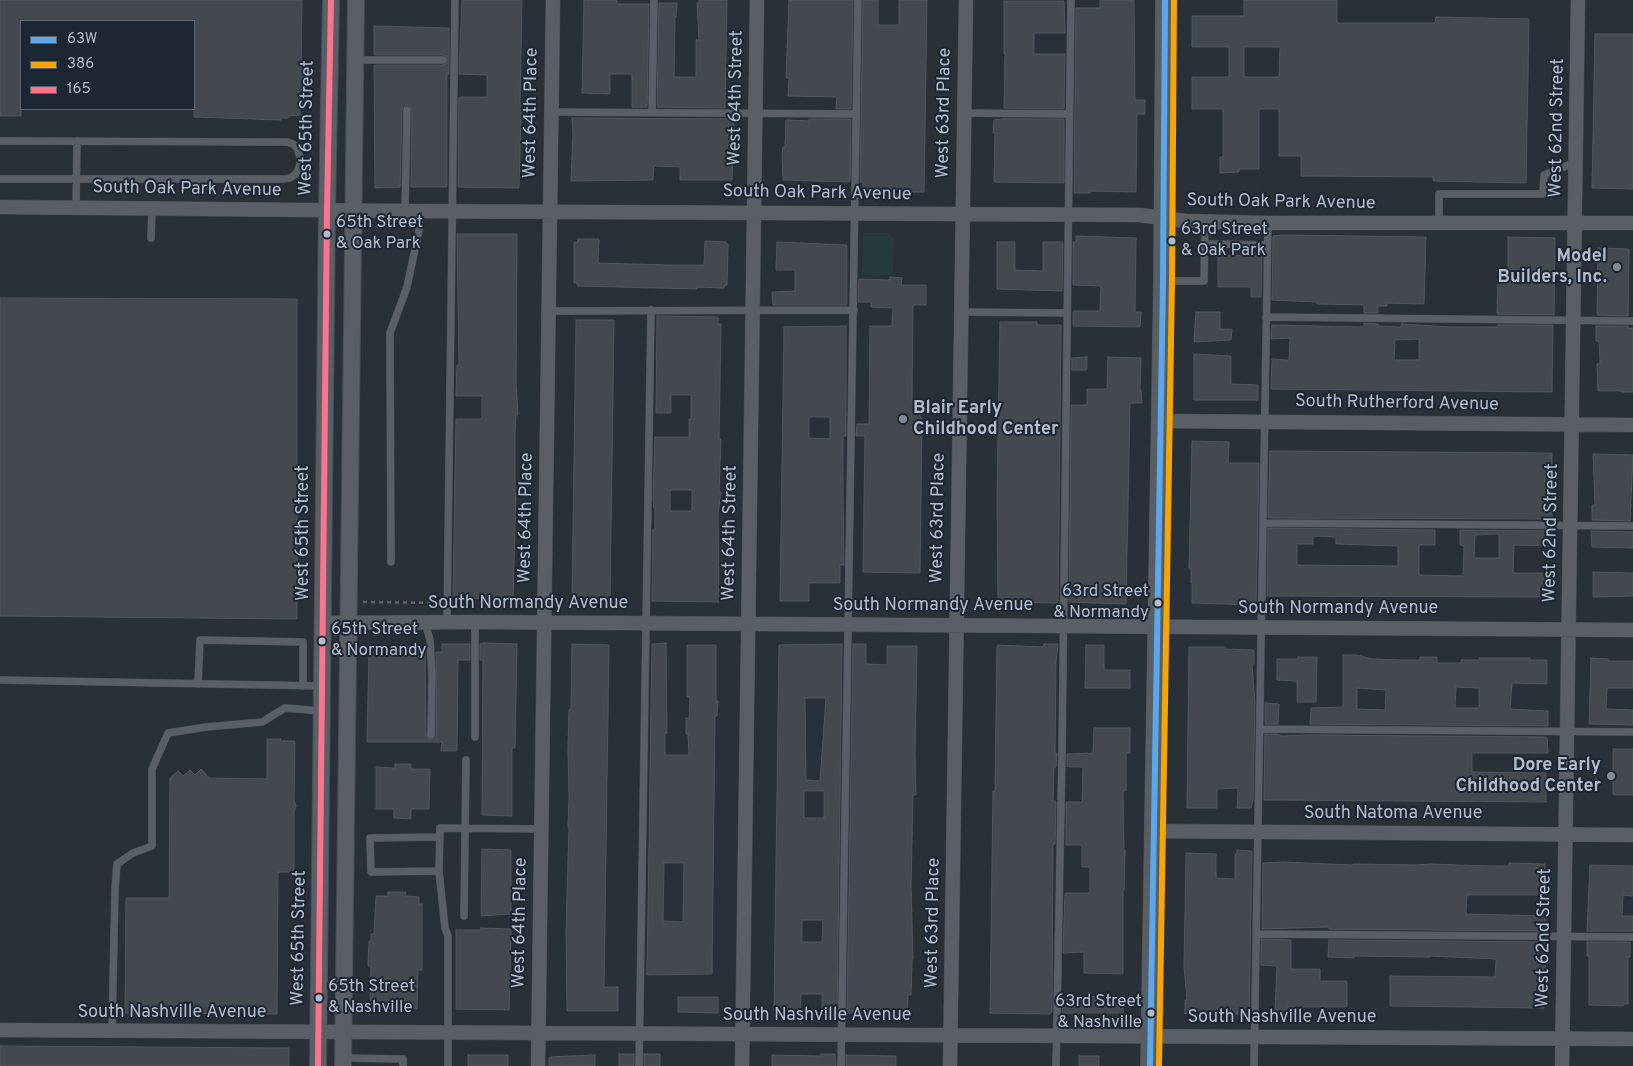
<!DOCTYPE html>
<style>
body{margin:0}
#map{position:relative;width:1633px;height:1066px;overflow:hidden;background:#2a3038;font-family:Overpass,sans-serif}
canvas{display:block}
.legend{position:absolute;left:20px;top:20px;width:175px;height:90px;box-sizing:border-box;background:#1d2633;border:1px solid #59626f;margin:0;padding:6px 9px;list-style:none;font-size:15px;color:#b4bcc9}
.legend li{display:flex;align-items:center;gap:10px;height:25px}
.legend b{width:25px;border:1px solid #59626f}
</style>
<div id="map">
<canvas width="1633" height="1066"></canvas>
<ul class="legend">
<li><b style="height:6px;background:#5aa8eb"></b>63W</li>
<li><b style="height:6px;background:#f7a600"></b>386</li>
<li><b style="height:6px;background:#fc738d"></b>165</li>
</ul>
</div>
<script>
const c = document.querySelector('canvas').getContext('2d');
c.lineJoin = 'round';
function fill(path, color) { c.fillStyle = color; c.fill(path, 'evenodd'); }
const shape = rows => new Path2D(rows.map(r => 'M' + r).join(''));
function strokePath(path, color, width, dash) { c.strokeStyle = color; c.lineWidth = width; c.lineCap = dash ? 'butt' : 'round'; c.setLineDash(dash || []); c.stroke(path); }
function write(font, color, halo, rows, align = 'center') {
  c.font = font + ' Overpass,sans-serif'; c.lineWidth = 4; c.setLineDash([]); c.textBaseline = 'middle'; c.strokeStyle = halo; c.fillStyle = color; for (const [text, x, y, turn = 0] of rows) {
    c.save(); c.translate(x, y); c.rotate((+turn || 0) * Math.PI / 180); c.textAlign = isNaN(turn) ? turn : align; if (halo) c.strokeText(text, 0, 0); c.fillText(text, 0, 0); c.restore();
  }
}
const green = shape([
 [863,233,888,233,894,238,893,275,862,275]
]);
const building = shape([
 [0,0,302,0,301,74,304,75,303,101,302,101,301,108,300,108,300,115,288,116,288,118,281,118,281,120,194,117,194,21,21,21,21,116,0,116,0,0],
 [462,0,522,0,520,101,521,113,519,188,458,187,459,97,487,97,487,75,459,74,462,0],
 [584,0,617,0,617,4,649,4,647,107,632,107,632,74,610,74,610,94,582,93,584,0],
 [699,0,727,0,725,108,657,107,659,3,677,3,676,17,675,17,674,77,696,77,696,40,699,40,697,3,699,3,699,0],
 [789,0,853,0,851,109,836,109,837,97,788,96,789,78,786,78,789,0],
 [863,0,878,0,878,25,899,25,899,0,927,0,924,192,862,192,863,182,860,182,863,0],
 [1100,0,1134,0,1135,100,1145,100,1145,114,1137,114,1136,192,1090,191,1090,193,1074,193,1076,8,1100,8,1100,0],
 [1244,0,1337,0,1337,23,1435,23,1436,17,1529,19,1526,183,1433,181,1433,177,1301,176,1301,156,1279,156,1279,109,1259,109,1259,169,1239,169,1239,172,1220,173,1220,157,1223,157,1223,109,1192,109,1192,77,1229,77,1229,47,1192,47,1192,16,1244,16,1244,0],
 [1244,47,1280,47,1279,77,1244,77,1244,47],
 [1004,1,1064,1,1065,33,1034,33,1034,54,1065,54,1064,109,1004,108,1005,54,1004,54,1004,1],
 [374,26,449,28,449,74,447,74,447,187,411,187,412,110,410,106,407,105,403,107,402,110,400,187,375,188,374,65,443,65,447,63,448,60,446,56,443,55,374,55,374,26],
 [1595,34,1633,34,1633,189,1592,188,1595,34],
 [572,118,734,119,732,180,680,180,680,167,654,166,653,180,571,181,573,133,572,118],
 [809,119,851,119,850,182,783,180,782,155,783,147,785,147,786,120,809,121,809,119],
 [1004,119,1064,119,1064,183,994,182,995,133,993,133,994,120,1004,119],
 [457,234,517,234,516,382,518,415,516,415,515,433,515,493,516,493,513,599,453,598,456,419,482,419,482,396,456,396,457,365,459,365,457,234],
 [1282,235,1426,237,1424,304,1387,303,1387,306,1378,306,1378,313,1364,313,1364,305,1317,304,1317,302,1272,300,1273,236,1282,235],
 [1076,236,1136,238,1135,312,1141,312,1140,327,1073,326,1073,311,1100,311,1101,286,1073,285,1073,242,1076,242,1076,236],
 [1508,237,1555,238,1554,315,1497,314,1498,273,1508,273,1508,237],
 [577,239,599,239,598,263,669,265,704,265,705,241,726,242,726,244,728,244,727,285,725,285,724,288,697,287,697,289,577,286,577,283,574,283,574,242,578,242,577,239],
 [777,242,847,245,847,305,773,305,772,292,795,291,795,270,776,270,777,242],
 [997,242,1015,242,1015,270,1043,271,1043,242,1063,242,1062,291,997,289,997,242],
 [1598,248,1629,249,1628,316,1597,315,1598,248],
 [1218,255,1262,256,1261,297,1251,297,1251,287,1218,287,1218,255],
 [890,277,902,278,901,285,926,285,926,305,913,305,912,401,922,420,920,573,863,572,865,436,856,436,857,424,869,424,870,326,892,326,893,308,871,307,871,302,858,302,859,279,890,280,890,277],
 [0,298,297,299,297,619,0,616,0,298],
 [1196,312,1220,312,1220,329,1232,329,1231,340,1194,342,1196,312],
 [657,316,718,317,718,324,721,324,719,439,721,439,719,492,721,492,718,514,719,602,652,601,653,529,655,529,655,508,654,508,653,500,655,437,689,437,689,419,691,419,691,395,671,395,671,413,656,413,657,316],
 [670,490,692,490,692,511,670,511,670,490],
 [576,320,614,320,610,600,572,599,576,320],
 [1000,322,1037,322,1037,325,1061,325,1058,602,1057,603,998,602,997,497,1000,322],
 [1364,323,1378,324,1378,326,1401,327,1401,324,1451,327,1497,327,1497,325,1553,325,1552,392,1271,389,1272,359,1289,360,1290,338,1271,339,1272,325,1364,327,1364,323],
 [1419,339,1419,360,1394,360,1395,340,1419,339],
 [846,326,846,436,843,436,843,496,844,565,840,565,840,583,809,583,809,601,780,601,784,327,846,326],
 [809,417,830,417,830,439,809,438,809,417],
 [1596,326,1628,326,1628,328,1633,328,1633,392,1622,392,1622,391,1598,391,1597,364,1600,363,1599,341,1596,341,1596,326],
 [1194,354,1231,356,1231,384,1258,385,1258,400,1194,400,1194,354],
 [1087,357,1087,370,1072,370,1072,358,1087,357],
 [1108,357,1141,358,1140,390,1141,390,1142,403,1130,403,1126,604,1069,602,1071,405,1087,405,1087,389,1107,389,1108,357],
 [1192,441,1229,442,1228,463,1259,463,1256,605,1192,603,1192,583,1191,583,1191,568,1189,568,1192,441],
 [1270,451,1552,453,1552,519,1268,518,1270,451],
 [1593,454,1633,455,1630,521,1592,520,1592,505,1595,505,1593,454],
 [1268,528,1435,530,1435,545,1419,545,1419,575,1463,576,1464,546,1460,545,1460,530,1551,531,1550,546,1514,545,1513,573,1549,573,1548,597,1267,596,1268,528],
 [1499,534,1499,558,1474,558,1475,535,1499,534],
 [1313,536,1336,537,1336,544,1398,546,1398,566,1297,565,1297,544,1313,544,1313,536],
 [1591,531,1633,532,1633,548,1592,547,1591,531],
 [1593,572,1633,573,1633,596,1593,597,1593,572],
 [484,643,517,644,515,748,512,748,512,816,482,815,483,660,480,660,480,644,484,643],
 [666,643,667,733,665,733,665,755,689,755,688,734,686,734,686,718,689,718,690,697,687,697,687,645,716,645,716,701,718,701,717,716,715,716,712,974,647,975,652,644,666,643],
 [664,863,684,863,683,922,663,921,664,863],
 [442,644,470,644,470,660,458,660,457,751,441,751,442,742,367,742,369,652,425,652,426,735,428,739,431,740,435,738,436,735,436,652,442,652,442,644],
 [572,644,609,645,604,987,618,987,618,1011,567,1011,566,931,569,827,568,827,569,798,568,750,569,710,571,709,572,644],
 [842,644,837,1013,822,1014,822,994,801,994,800,1013,774,1011,779,645,842,644],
 [805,698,826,698,820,781,806,780,805,698],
 [804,791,824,791,824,818,804,818,804,791],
 [802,920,823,920,822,942,802,942,802,920],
 [853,644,866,644,866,664,887,665,887,646,917,646,915,753,916,795,913,795,911,886,913,959,912,959,911,995,908,995,907,1014,847,1013,853,644],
 [1044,644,1058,644,1056,661,1055,753,1057,753,1056,767,1054,767,1053,801,1056,801,1055,844,1053,844,1052,1012,1050,1012,1050,1014,990,1013,993,791,995,791,997,645,1043,647,1044,644],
 [1086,645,1104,645,1104,670,1130,670,1130,688,1085,688,1086,645],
 [1189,647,1224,647,1224,649,1254,650,1254,664,1252,664,1255,703,1253,800,1251,808,1237,808,1238,788,1217,789,1217,808,1187,808,1189,647],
 [1343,655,1357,655,1372,659,1401,660,1420,660,1420,657,1437,657,1437,663,1461,663,1461,660,1479,660,1479,658,1530,658,1530,660,1547,660,1547,684,1512,683,1510,709,1548,711,1548,726,1310,724,1311,708,1343,707,1343,655],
 [1456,687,1479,688,1479,708,1455,708,1456,687],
 [1357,688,1386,690,1385,710,1357,709,1357,688],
 [1298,657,1317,657,1316,702,1297,702,1297,681,1277,680,1277,659,1298,659,1298,657],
 [1591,658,1608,659,1608,661,1633,661,1633,688,1607,688,1606,709,1633,710,1633,725,1589,724,1591,658],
 [1265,703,1279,704,1278,724,1265,724,1265,703],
 [1094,728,1130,728,1130,753,1126,753,1126,791,1123,791,1124,850,1125,850,1124,890,1123,890,1123,974,1084,973,1084,952,1063,953,1065,893,1090,893,1090,867,1082,867,1082,845,1066,845,1066,802,1082,802,1083,767,1067,767,1067,754,1093,753,1094,728],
 [1265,734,1278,734,1281,736,1310,735,1547,737,1548,753,1472,753,1472,772,1546,773,1546,802,1264,800,1265,734],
 [267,739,281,739,280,741,295,741,294,800,296,806,294,812,294,872,278,872,277,1014,125,1013,126,898,169,898,170,778,178,771,183,776,190,770,195,775,201,769,209,778,267,779,267,739],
 [1613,749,1633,749,1633,795,1613,795,1613,749],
 [395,764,411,764,411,769,430,769,429,809,411,809,411,819,394,818,394,809,376,809,376,767,395,768,395,764],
 [482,849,511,850,511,914,481,916,482,849],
 [1237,850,1252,851,1249,1015,1212,1012,1212,1014,1185,1014,1185,1000,1187,1000,1184,966,1186,853,1216,854,1216,878,1235,879,1235,854,1237,854,1237,850],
 [1283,862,1352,865,1353,864,1415,865,1430,864,1489,866,1509,866,1509,863,1545,864,1545,895,1467,895,1466,914,1546,916,1546,931,1329,929,1328,927,1262,929,1263,863,1283,862],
 [1590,865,1633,866,1633,896,1623,895,1622,916,1633,916,1633,931,1587,931,1590,865],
 [388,892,406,892,405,896,419,897,419,904,422,904,422,970,418,970,417,1009,373,1008,373,1000,370,1000,371,966,368,966,369,941,371,941,371,934,374,934,376,896,388,896,388,892],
 [481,928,510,929,511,931,509,1010,456,1009,456,930,481,930,481,928],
 [1261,939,1291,940,1291,969,1320,969,1320,981,1347,981,1347,1007,1287,1007,1287,1013,1275,1012,1277,966,1261,965,1261,939],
 [1329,940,1546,942,1544,1008,1390,1006,1390,976,1495,977,1496,959,1430,956,1430,957,1354,956,1354,958,1328,957,1329,940],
 [1587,942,1630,942,1630,957,1628,957,1628,1004,1624,1004,1623,1006,1589,1005,1589,956,1587,956,1587,942],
 [1123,996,1123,1013,1062,1013,1063,997,1123,996],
 [678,997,718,997,718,1013,678,1012,678,997],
 [0,1046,289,1048,289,1066,0,1066,0,1046],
 [619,1054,634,1054,634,1066,619,1066,619,1054],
 [644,1054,660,1054,660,1066,644,1066,644,1054],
 [821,1054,835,1054,836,1066,772,1066,772,1055,821,1056,821,1054],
 [468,1055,508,1055,508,1066,468,1066,468,1055],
 [595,1055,595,1066,549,1066,549,1057,595,1055],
 [846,1055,896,1056,896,1066,846,1066,846,1055],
 [1079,1056,1099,1056,1099,1066,1079,1066,1079,1056]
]);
const path = shape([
 [363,602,437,603]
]);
const service = shape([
 [355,60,443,60],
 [551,112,856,114],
 [652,112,654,0],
 [964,113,1069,114],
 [0,141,287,142,293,144,297,148,301,160,299,168,296,174,290,178,284,179,0,179],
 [76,208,77,141],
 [405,211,407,110],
 [1439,223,1439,194,1543,194,1544,175,1576,162],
 [151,238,152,208],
 [1205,244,1267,245],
 [1164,281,1204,281,1205,222],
 [548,311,854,310],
 [961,312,1067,313],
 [1266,317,1633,321],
 [1263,523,1633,526],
 [391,562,390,333,407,287,419,230,419,211],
 [425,622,430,640,432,676,431,735],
 [447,622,455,0],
 [0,680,322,686],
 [198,684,200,640,303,642,303,686],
 [1260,729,1633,732],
 [475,737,475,622],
 [439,871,371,872,370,838,440,837],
 [464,916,466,760],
 [1257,934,1633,937],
 [112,1031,115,889,117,864,133,853,152,846,152,769,168,733,206,727,262,722,285,708,322,711],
 [344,1058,403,1059,403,1066],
 [448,1066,448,936,445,928,439,871,440,828,541,829],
 [639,1066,651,310],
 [841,1066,858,0],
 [1056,1066,1062,753,1071,0],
 [1254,1066,1268,223]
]);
const minor = shape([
 [0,207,405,211,1140,215,1185,221,1268,223,1633,223],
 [1161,421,1633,425],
 [323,623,475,622,1633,630],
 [1154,831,1633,835],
 [0,1030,1633,1039],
 [538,1066,553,0],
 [742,1066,757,0],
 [950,1066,966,0],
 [1562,1066,1578,0]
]);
const tertiary = shape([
 [318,1066,327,210,331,0],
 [343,1066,356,0]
]);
const secondary = shape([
 [1150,1066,1163,281,1165,0]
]);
const bus1 = shape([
 [1150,1066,1163,281,1165,0]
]);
const bus2 = shape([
 [1159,1066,1172,281,1174,0]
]);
const bus3 = shape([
 [318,1066,327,210,331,0]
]);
const markers = [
 [327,234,4.5,"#b4bcc9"],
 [1172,241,4.5,"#b4bcc9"],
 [1617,267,5,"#848b96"],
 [903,419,5,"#848b96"],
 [1158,603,4.5,"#b4bcc9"],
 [322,641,4.5,"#b4bcc9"],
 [1611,776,5,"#848b96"],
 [319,998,4.5,"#b4bcc9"],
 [1151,1013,4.5,"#b4bcc9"]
];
const busNames = [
 ["65th Street",336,224],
 ["& Oak Park",336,245],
 ["63rd Street",1181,231],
 ["& Oak Park",1181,252],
 ["63rd Street",1149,593,"right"],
 ["& Normandy",1149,614,"right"],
 ["65th Street",331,631],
 ["& Normandy",331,652],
 ["65th Street",328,988],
 ["& Nashville",328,1009],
 ["63rd Street",1142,1003,"right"],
 ["& Nashville",1142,1024,"right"]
];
const streetNames = [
 ["West 64th Street",737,98,-89],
 ["West 64th Place",532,113,-89],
 ["West 63rd Place",945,113,-89],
 ["West 65th Street",308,128,-89],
 ["West 62nd Street",1558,128,-89],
 ["South Oak Park Avenue",187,190,1],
 ["South Oak Park Avenue",817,194,1],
 ["South Oak Park Avenue",1281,203,1],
 ["South Rutherford Avenue",1397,404,1],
 ["West 64th Place",527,518,-89],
 ["West 63rd Place",939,518,-89],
 ["West 65th Street",304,533,-90],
 ["West 64th Street",731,533,-89],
 ["West 62nd Street",1552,533,-89],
 ["South Normandy Avenue",528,604],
 ["South Normandy Avenue",933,606],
 ["South Normandy Avenue",1338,609],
 ["South Natoma Avenue",1393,814],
 ["West 64th Place",521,923,-89],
 ["West 63rd Place",934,923,-89],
 ["West 65th Street",300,938,-89],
 ["West 62nd Street",1545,938,-89],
 ["South Nashville Avenue",172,1013],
 ["South Nashville Avenue",817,1016],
 ["South Nashville Avenue",1282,1018]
];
const poiNames = [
 ["Model",1607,257],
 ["Builders, Inc.",1607,278],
 ["Blair Early",913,409,"left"],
 ["Childhood Center",913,430,"left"],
 ["Dore Early",1601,766],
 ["Childhood Center",1601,787]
];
fill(green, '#273a3e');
fill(building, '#444950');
strokePath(building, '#52575f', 1);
strokePath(service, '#484c53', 8);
strokePath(minor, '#484c53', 15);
strokePath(tertiary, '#484c53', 18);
strokePath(secondary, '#484c53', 20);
strokePath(path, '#5d636a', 2.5, [4, 4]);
strokePath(service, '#5a5e66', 7);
strokePath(minor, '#5a5e66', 14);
strokePath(tertiary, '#5a5e66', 16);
strokePath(secondary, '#595d64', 19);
strokePath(bus1, '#5aa8eb', 6);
strokePath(bus2, '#f7a600', 6);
strokePath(bus3, '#fc738d', 6);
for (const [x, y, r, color] of markers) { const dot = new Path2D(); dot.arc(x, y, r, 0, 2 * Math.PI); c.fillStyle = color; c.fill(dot); strokePath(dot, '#1d2633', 2); }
write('17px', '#b4bcc9', '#1d2633', busNames, 'left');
write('18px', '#b4bcc9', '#1d2633', streetNames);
write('bold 18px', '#b4bcc9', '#1d2633', poiNames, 'right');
</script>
